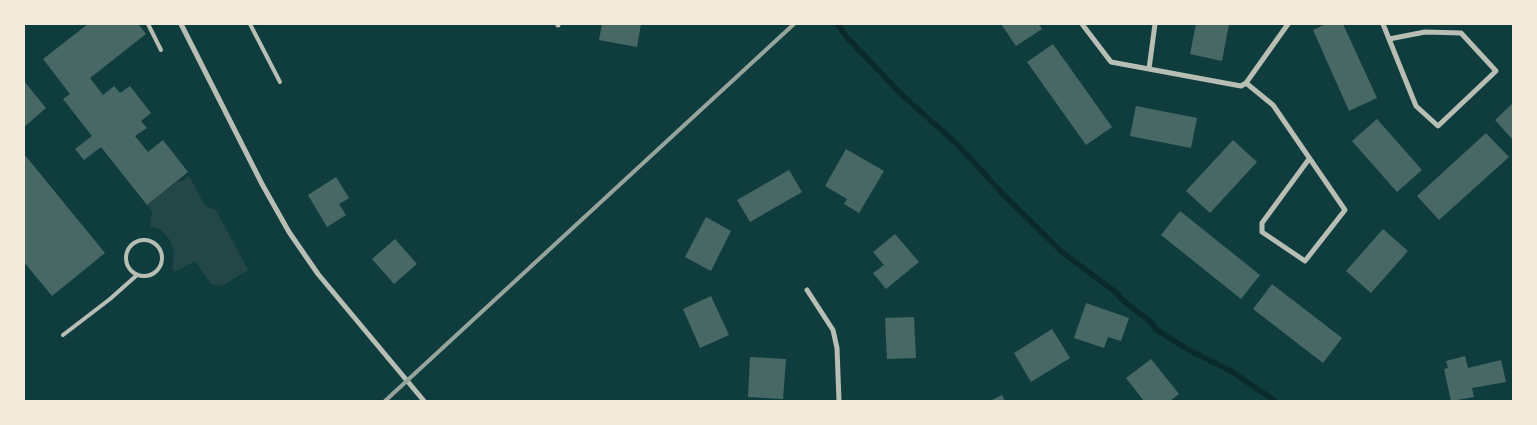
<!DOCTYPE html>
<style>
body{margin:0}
#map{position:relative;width:1537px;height:425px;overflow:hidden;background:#0f3d3e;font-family:Poppins,sans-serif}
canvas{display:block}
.frame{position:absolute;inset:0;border:25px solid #f1e9da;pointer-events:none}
</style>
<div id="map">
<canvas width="1537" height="425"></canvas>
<div class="frame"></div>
</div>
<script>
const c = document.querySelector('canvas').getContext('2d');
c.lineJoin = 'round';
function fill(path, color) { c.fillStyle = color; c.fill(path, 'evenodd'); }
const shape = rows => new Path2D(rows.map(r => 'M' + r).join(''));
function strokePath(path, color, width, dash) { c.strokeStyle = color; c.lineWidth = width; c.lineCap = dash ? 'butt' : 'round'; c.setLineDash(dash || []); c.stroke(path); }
const green = shape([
 [189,176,205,206,216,210,248,270,222,286,211,284,195,261,175,272,172,268,174,253,170,240,160,229,150,227,152,212,147,205,179,180,181,182]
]);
const stream = shape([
 [838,24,845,35,902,95,957,144,1002,193,1063,253,1118,294,1119,297,1153,324,1155,329,1189,350,1231,371,1275,401]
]);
const building = shape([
 [88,24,138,24,146,34,90,78,103,95,114,86,120,93,130,86,151,113,141,121,147,128,135,136,148,152,163,140,188,172,147,205,101,147,84,160,75,149,92,136,63,99,70,94,43,59],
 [602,24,641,24,637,47,599,40],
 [1001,24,1039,24,1042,29,1016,46],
 [1196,24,1229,24,1222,61,1190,54],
 [1326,24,1343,24,1377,98,1349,111,1313,30],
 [1053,44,1112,127,1086,145,1027,62],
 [24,81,46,108,24,127],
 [1513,103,1513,140,1495,120],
 [1136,106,1197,118,1191,148,1130,136],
 [1377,119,1422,170,1397,192,1352,141],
 [1486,133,1509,157,1439,220,1417,196],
 [1233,140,1257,162,1210,213,1186,191],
 [846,149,884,171,859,213,844,204,847,199,825,186],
 [24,154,105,253,52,296,24,262],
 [789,170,802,192,750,222,737,200],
 [336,177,349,198,339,204,346,215,327,227,308,195],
 [1180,211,1260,275,1241,299,1161,235],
 [706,217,731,231,711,271,685,257],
 [1383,229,1408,251,1371,293,1346,271],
 [895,234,919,262,886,289,873,273,884,265,873,252],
 [395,239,417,264,394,284,372,259],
 [1272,284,1342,338,1323,363,1253,309],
 [711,296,729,335,700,348,683,309],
 [1086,303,1129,318,1121,341,1108,337,1104,348,1074,338],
 [914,317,916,358,887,359,885,318],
 [1052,329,1070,358,1031,382,1014,353],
 [1465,356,1468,368,1501,360,1506,382,1472,388,1474,397,1451,401,1444,369,1448,368,1446,361],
 [750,357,786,359,783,399,748,397],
 [1151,359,1179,394,1170,401,1144,401,1126,378],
 [1002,395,1005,401,990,401]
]);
const service = shape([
 [148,24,161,50],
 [250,24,280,82],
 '126 258a18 18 0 1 1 36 0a18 18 0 1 1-36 0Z',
 [63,335,110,299,137,275]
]);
const minor = shape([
 [181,24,262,184,289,232,318,274,424,401],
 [1082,24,1111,62,1241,86,1246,83,1288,24],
 [1383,24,1389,39,1416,106,1438,126,1496,71,1461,33,1425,32,1389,39],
 [558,25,558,24],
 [1149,69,1155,24],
 [1246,83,1273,105,1345,210,1305,261,1262,232,1262,223,1309,159],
 [807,290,833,330,837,348,839,401]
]);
const rail = shape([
 [385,401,794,24]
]);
fill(green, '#244646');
strokePath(stream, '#0a2a2b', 5.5);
fill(building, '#486865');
strokePath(service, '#b8beb3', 4);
strokePath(minor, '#b8beb3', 5);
strokePath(rail, '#97a49c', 4);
</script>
